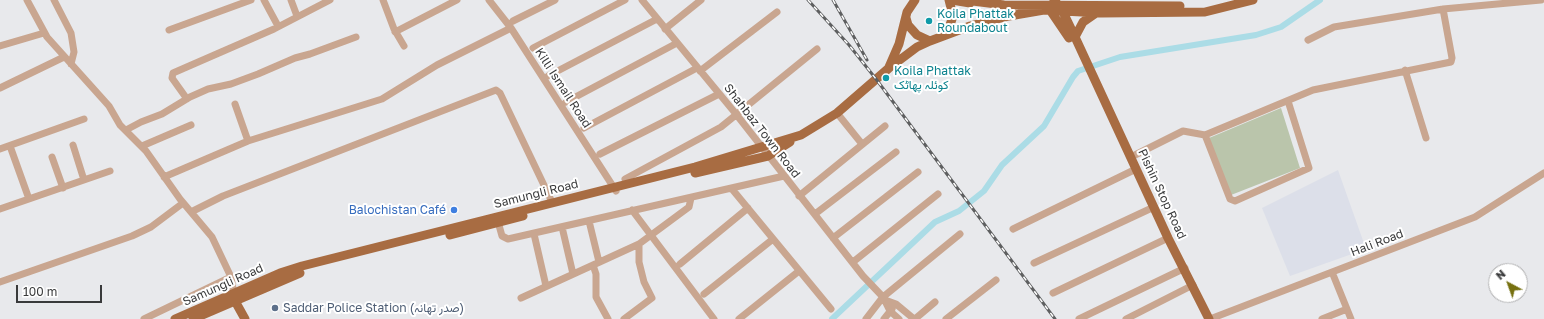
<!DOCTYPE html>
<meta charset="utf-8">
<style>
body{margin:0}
#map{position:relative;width:1544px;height:319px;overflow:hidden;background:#e8e9ec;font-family:"Golos Text",sans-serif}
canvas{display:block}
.north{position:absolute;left:1488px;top:263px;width:40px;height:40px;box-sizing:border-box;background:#fff;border:1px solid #b0b0b1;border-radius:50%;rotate:319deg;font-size:11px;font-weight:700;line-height:16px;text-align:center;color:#393a3b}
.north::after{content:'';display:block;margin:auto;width:14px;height:18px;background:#767010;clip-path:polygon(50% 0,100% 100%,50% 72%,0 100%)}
.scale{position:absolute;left:16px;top:285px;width:86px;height:18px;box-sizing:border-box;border:2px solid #393a3b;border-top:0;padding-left:5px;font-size:12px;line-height:14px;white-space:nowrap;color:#393a3b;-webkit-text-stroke:3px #fff;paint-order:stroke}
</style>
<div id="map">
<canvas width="1544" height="319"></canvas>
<div class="north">N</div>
<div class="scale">100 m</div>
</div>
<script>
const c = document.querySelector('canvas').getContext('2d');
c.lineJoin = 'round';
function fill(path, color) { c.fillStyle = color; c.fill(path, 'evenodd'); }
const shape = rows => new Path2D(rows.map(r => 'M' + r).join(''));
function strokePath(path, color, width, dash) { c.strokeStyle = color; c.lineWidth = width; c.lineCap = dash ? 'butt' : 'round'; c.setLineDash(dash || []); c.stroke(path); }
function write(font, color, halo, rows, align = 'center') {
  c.font = font + ' "Golos Text",Vazirmatn,sans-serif'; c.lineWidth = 4; c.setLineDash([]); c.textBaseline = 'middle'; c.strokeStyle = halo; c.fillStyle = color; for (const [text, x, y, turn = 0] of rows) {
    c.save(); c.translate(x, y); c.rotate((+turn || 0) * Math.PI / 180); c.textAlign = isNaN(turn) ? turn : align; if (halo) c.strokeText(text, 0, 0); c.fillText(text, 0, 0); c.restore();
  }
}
const built = shape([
 [1338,170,1366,249,1290,276,1262,208]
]);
const green = shape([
 [1281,108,1300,168,1231,195,1209,138]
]);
const canal = shape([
 [832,319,935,222,959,211,984,191,1002,165,1044,126,1073,77,1078,71,1120,57,1256,35,1281,27,1320,0]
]);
const minor = shape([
 [27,0,47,37,109,106,120,125,146,151,180,199,212,237,231,277,234,294],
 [54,0,71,33,74,52,71,64],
 [264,0,278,26],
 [291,0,297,16],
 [383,0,394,29,404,46],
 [489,0,511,28,616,191],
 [642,0,736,114,863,276,883,297,890,311,899,319],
 [513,21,555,0],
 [665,29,701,0],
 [169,30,251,0],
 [395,32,457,0],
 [1308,40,1334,27,1443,9,1541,0],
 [0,46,44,33],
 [533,48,625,0],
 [1405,70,1426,138],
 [700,71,777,12],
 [548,76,657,19],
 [0,88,64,57],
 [187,99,172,78,173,73,274,29,330,0],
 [566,102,677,43],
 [235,104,248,141],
 [837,113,862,144],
 [584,128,697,68],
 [126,130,141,122,162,114,190,97,208,89,231,84,258,74,295,58,310,54,356,37],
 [1205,135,1230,199,1235,201,1309,168,1288,101],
 [73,145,84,180],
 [10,146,29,199],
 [142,146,191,125],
 [0,149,84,119],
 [600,154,719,94],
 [52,157,63,188],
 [1131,157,1183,131,1205,135,1313,90,1451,62,1452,58,1443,9],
 [164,177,248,141,382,99,437,65,511,28],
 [625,179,721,127,817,49],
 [732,189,831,309],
 [799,196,885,126],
 [0,209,110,171],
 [632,210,714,319],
 [191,212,223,196,496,90,500,93,552,202],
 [815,214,896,152],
 [497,218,502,236,508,239,784,176],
 [589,221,599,262],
 [562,227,573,274],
 [1013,229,1136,169],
 [534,234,546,286],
 [833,238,918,172],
 [853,262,938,194],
 [1034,263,1154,207],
 [680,264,748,208],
 [593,265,596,274,596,297,608,319],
 [1332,272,1351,319],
 [0,282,132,236,151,227,183,203],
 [1053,293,1168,238],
 [704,294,773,239],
 [521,298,639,244,689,207,691,198],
 [885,300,896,304,914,319],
 [144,319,231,277],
 [624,319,652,298,644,282,639,262,639,244],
 [739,319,799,271],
 [866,319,883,297,960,234],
 [884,319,892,309],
 [915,319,935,302],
 [946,319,996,280],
 [1079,319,1185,268],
 [1126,319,1193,285],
 [1210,319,1475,217,1544,173],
 [1322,319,1347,309]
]);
const major = shape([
 [952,0,970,3],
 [965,0,1004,5,1180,6],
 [1054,0,1062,10,1075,37,1168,238,1209,319],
 [1050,10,1069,38],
 [906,18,908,25,917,35,930,41],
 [947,34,953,16,949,0],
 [1075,37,1083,22,1096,13],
 [889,67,899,44,907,12,915,0],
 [695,173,768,156,790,142],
 [450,235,523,216],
 [234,295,235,301,245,319],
 [175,319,280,273,302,266,695,167,801,135,837,113,889,68,917,47,930,41,970,26,1009,16,1044,10,1101,13,1205,12,1253,0],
 [193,319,300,273]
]);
const rail = shape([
 [808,0,849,45,876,79,1055,319],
 [833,0,867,60]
]);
const markers = [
 [929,21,4,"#0f9aa8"],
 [886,78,4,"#0f9aa8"],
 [454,210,4,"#3f7fe0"],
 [275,308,4,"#5c6f8a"]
];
const cultureNames = [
 ["Koila Phattak",937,14],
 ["Roundabout",937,28],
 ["Koila Phattak",894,71],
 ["کوئلہ پھاٹک",894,85]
];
const streetNames = [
 ["Killi Ismail Road",563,88,57],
 ["Shahbaz Town Road",762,131,52],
 ["Samungli Road",536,194,-14],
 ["Pishin Stop Road",1162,194,65],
 ["Hali Road",1377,243,-21],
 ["Samungli Road",223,285,-24]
];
const shopNames = [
 ["Balochistan Café",446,210]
];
const serviceNames = [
 ["Saddar Police Station (صدر تھانہ)",283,308]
];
fill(built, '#dcdfe9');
fill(green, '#bac5ab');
strokePath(canal, '#abdce6', 6);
strokePath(minor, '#c9a690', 7);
strokePath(major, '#a86c42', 9);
strokePath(rail, '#5e5f60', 3);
strokePath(rail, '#fff', 1.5, [4.5]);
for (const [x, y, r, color] of markers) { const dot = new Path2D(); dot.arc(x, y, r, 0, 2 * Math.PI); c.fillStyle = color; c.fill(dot); strokePath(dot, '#fff', 1.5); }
write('12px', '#0d838f', '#fff', cultureNames, 'left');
write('12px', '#393a3b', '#fff', streetNames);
write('12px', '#366cbe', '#fff', shopNames, 'right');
write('12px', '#4e5e75', '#fff', serviceNames, 'left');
</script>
